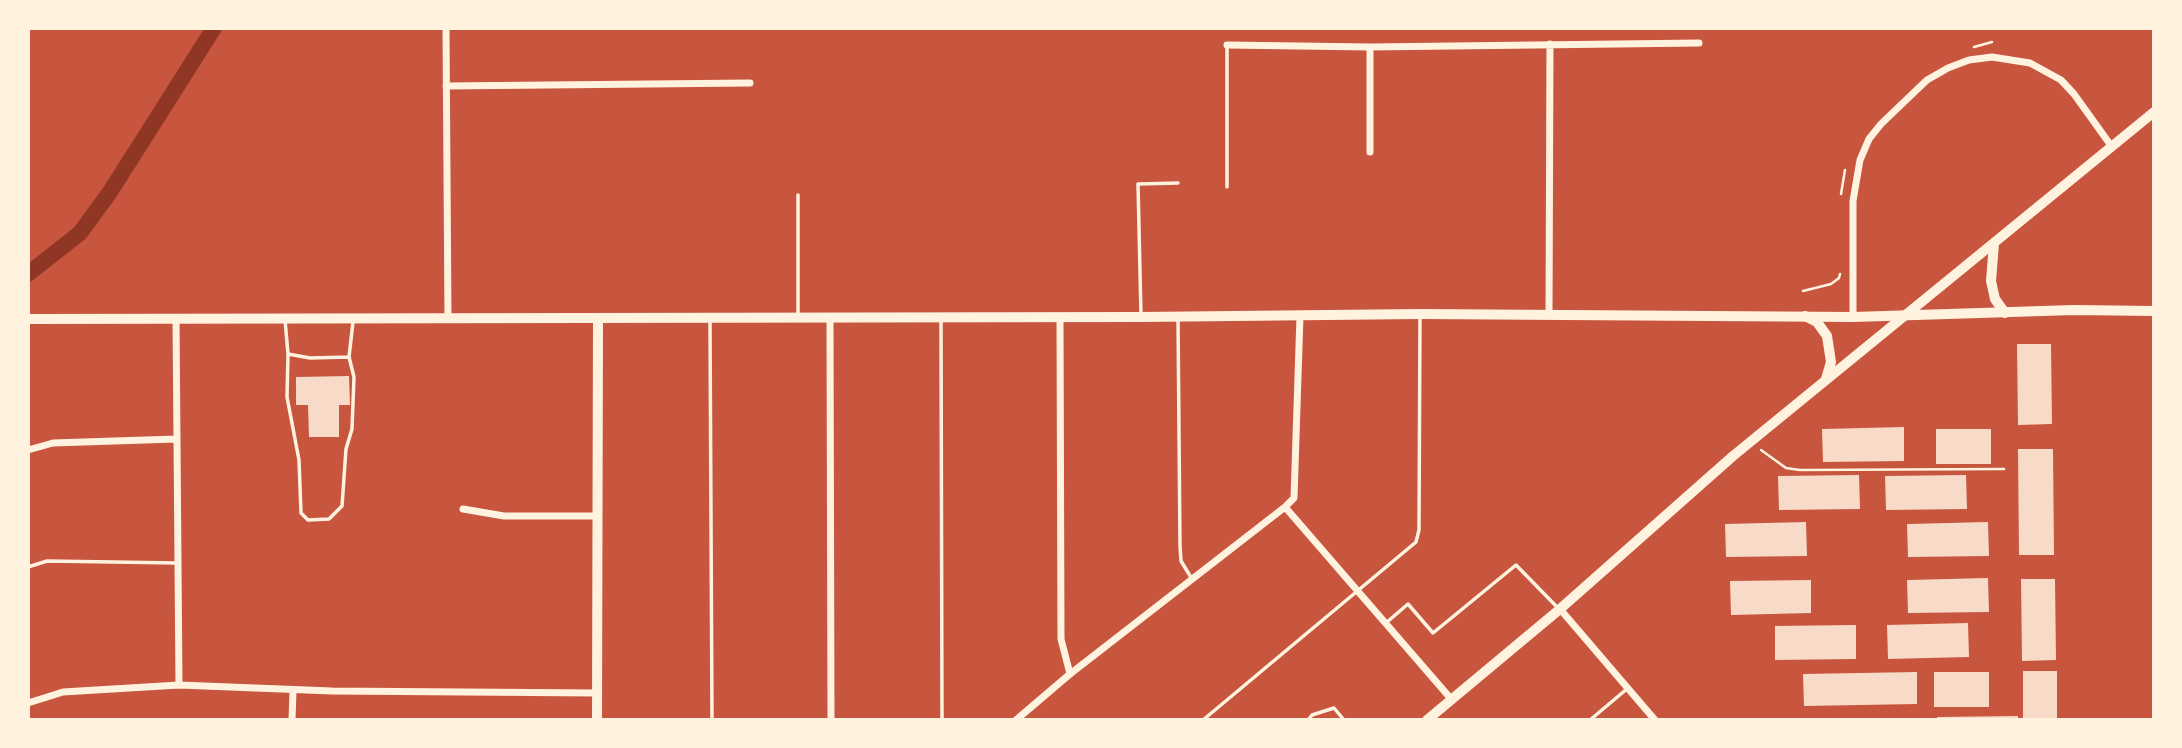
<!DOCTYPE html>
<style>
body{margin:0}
#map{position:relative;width:2182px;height:748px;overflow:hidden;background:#c8553d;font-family:Roboto,sans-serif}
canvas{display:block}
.frame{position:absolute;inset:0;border:30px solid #fff3e0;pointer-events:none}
</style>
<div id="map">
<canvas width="2182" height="748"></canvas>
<div class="frame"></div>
</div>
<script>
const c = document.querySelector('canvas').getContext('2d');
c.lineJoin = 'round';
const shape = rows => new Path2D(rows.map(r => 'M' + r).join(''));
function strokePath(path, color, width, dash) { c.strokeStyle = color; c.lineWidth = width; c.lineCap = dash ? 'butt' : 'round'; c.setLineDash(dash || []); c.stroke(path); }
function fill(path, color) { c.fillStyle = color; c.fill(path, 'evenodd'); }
const canal = shape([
 [28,274,80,233,110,192,214,28]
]);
const building = shape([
 [2017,344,2051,344,2052,424,2018,425],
 [349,376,350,405,339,405,339,437,309,437,308,405,296,405,296,377],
 [1904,427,1904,461,1823,462,1822,429],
 [1936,429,1991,429,1991,464,1936,464],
 [2018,449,2053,449,2054,555,2019,555],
 [1859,475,1860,509,1779,510,1778,476],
 [1966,475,1967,509,1886,510,1885,476],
 [1806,522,1807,556,1726,557,1725,524],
 [1988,522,1989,556,1908,557,1907,524],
 [1988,578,1989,612,1908,613,1907,580],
 [2021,579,2055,579,2056,660,2022,661],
 [1811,580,1811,613,1731,615,1730,581],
 [1968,623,1969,657,1888,659,1887,625],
 [1856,625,1856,659,1775,660,1775,626],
 [2023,671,2057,671,2057,720,2023,720],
 [1917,672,1917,704,1804,706,1803,674],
 [1934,672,1989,672,1989,707,1934,707],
 [2018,716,2018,720,1937,720,1937,717]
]);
const path = shape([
 [1974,47,1992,42],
 [1841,194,1845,170],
 [1803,291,1831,284,1839,278,1840,274],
 [1761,450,1786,468,1800,470,2004,469]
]);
const service = shape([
 [1227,45,1227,187],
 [1141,315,1138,184,1178,183],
 [798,316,798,195],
 [1178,318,1180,546,1181,561,1192,579],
 [285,320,288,354,287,397,299,460,301,513,308,520,329,519,342,506,346,449,352,429,354,377,349,357,353,322],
 [710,320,712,720],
 [941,320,942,720],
 [288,354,310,358,349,357],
 [28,567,47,561,178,563],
 [1387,622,1408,604,1433,633,1516,565,1558,608],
 [1203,720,1416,542,1419,530,1420,316],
 [1308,720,1312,715,1334,708,1344,720],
 [1590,720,1628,688]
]);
const minor = shape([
 [446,28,448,319],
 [1227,45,1370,47,1699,43],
 [1370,47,1370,152],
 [446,86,750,83],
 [1549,315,1550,44],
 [830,317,831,720],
 [1060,317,1061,639,1070,674],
 [1853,317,1853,201,1860,160,1869,139,1881,124,1927,80,1948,68,1969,60,1992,57,2030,63,2061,80,2074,94,2112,147],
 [176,318,179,685],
 [28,450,53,443,176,439],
 [1285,507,1452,700],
 [463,509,504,516,598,516],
 [1560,609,1655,720],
 [28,703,63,692,179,685,332,691,597,693],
 [292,720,293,691],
 [1016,720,1070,674,1285,507,1294,498,1300,316]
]);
const tertiary = shape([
 [28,319,1141,317,1420,314,1853,317,2074,310,2154,311],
 [597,720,598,318]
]);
const secondary = shape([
 [1994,243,1991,281,1995,299,2005,313],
 [1805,316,1817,322,1827,336,1831,362,1826,379],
 [1427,720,1560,609,1733,456,2154,112]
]);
strokePath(canal, '#8f3625', 16);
fill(building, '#f7dbc8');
strokePath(path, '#fff3e0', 2.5);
strokePath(service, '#fff3e0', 3.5);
strokePath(minor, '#fff3e0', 7);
strokePath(tertiary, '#fff3e0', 10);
strokePath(secondary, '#fff3e0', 10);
</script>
